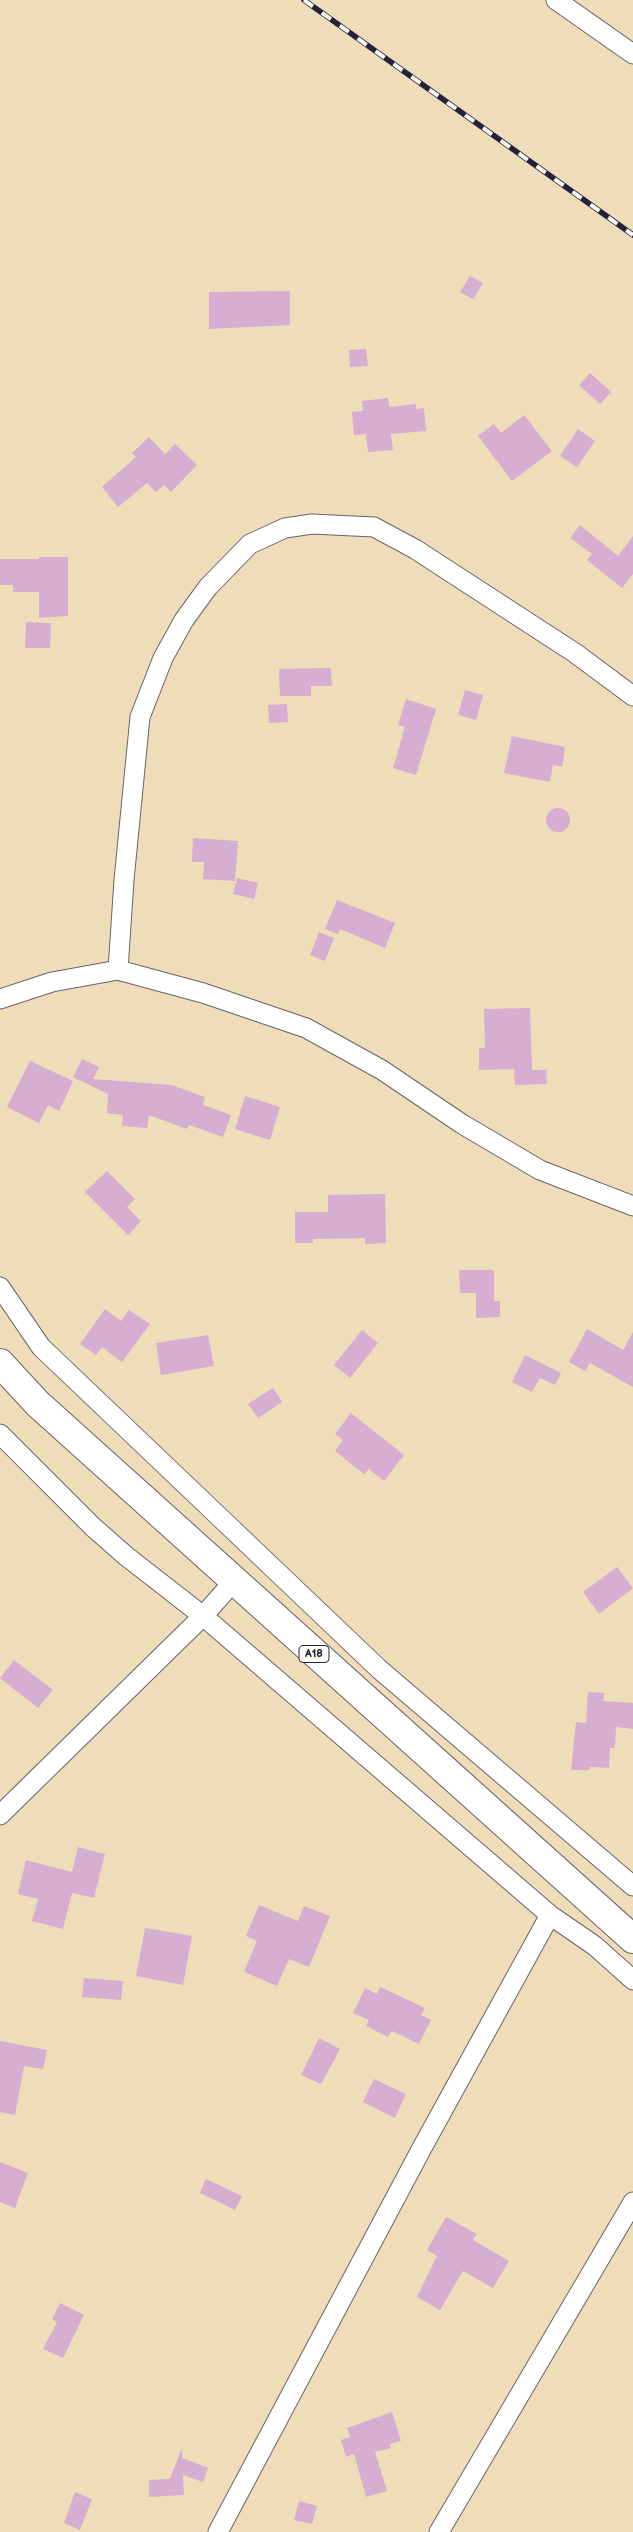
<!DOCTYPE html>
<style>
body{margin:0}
canvas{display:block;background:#efdcb9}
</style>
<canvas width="633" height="2532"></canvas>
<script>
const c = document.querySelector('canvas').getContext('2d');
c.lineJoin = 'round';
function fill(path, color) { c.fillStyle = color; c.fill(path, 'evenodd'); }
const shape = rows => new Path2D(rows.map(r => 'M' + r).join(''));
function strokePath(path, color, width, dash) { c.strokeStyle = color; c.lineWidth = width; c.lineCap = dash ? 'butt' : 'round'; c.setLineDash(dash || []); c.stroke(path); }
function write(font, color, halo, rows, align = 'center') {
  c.font = font + ' "Balsamiq Sans",sans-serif'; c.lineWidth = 4.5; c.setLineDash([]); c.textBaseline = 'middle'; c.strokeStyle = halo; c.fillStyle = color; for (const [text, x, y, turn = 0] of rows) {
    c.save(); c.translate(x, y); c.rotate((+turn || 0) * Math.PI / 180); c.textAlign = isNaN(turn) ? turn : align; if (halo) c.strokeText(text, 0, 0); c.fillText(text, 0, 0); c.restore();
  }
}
const building = shape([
 [470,276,483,283,473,299,460,292],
 [290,291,290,325,209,329,209,292],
 [366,349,368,366,350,367,349,350],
 [590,373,611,392,600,404,579,385],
 [388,398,389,407,416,404,416,409,424,408,426,431,391,434,393,450,368,452,366,434,354,435,352,412,363,411,362,401],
 [524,415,552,451,512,481,478,436,494,424,501,433],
 [578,429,595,441,577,467,560,456],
 [149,437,165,454,175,444,197,465,171,492,164,485,156,492,147,483,118,507,102,487,136,457,132,453],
 [580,525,618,556,633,536,633,574,622,588,587,560,592,554,570,538],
 [39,557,68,557,68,616,39,618,39,592,13,592,13,585,0,585,0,559,39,559],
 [26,622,51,623,50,648,25,648],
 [331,668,332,686,311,686,311,696,280,696,279,669],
 [465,690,483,695,476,720,458,715],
 [406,699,436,709,416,775,393,768,405,727,398,725],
 [287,704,288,722,269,723,268,705],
 [512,736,565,747,562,767,553,765,550,782,504,773],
 '546 820a12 12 0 1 1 24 0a12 12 0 1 1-24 0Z',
 [193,838,238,841,235,881,203,879,204,862,192,862],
 [237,878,258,883,254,899,233,894],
 [337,900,395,923,385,948,340,929,338,934,325,929],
 [319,932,334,938,325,961,310,955],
 [530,1008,532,1070,546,1070,547,1084,515,1085,514,1069,479,1070,479,1048,485,1048,484,1009],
 [82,1059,99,1067,93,1079,172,1085,205,1097,203,1105,231,1115,223,1137,189,1125,187,1129,149,1115,147,1128,122,1126,123,1115,107,1113,108,1094,73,1077],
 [30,1061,73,1081,59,1111,48,1105,39,1123,7,1107],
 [245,1096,280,1107,270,1140,235,1129],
 [107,1171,135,1199,127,1207,141,1221,128,1235,85,1192],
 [385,1194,386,1243,365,1244,365,1238,313,1239,313,1243,295,1243,295,1212,328,1212,328,1195],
 [459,1270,494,1270,494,1301,500,1301,500,1317,476,1318,476,1293,460,1293],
 [105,1309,121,1321,129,1310,150,1324,122,1362,102,1347,96,1355,80,1344],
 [587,1329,623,1350,633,1332,633,1387,590,1363,585,1371,569,1362],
 [362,1330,378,1343,350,1378,334,1365],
 [208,1335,214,1366,161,1375,156,1343],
 [525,1355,561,1373,555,1385,540,1378,532,1392,512,1382],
 [273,1388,282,1402,258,1418,248,1404],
 [351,1413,404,1455,384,1481,369,1469,364,1474,335,1451,343,1440,335,1434],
 [617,1567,633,1588,599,1614,583,1592],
 [14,1660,53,1690,38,1708,0,1678],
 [588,1692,604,1693,603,1701,633,1703,633,1729,616,1727,615,1748,610,1748,609,1768,590,1767,590,1770,571,1770,576,1722,586,1723],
 [78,1847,105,1854,94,1898,72,1893,63,1929,32,1921,38,1899,18,1894,26,1860,72,1872],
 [259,1905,298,1921,304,1906,330,1916,309,1967,289,1959,277,1986,244,1972,257,1941,246,1936],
 [145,1928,192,1936,183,1985,136,1976],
 [84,1978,123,1981,121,2000,82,1997],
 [380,1987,425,2008,421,2015,431,2020,419,2044,392,2031,388,2037,366,2026,369,2020,353,2013,365,1988,377,1994],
 [319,2038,340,2049,321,2084,301,2075],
 [0,2041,47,2050,43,2069,24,2066,15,2115,0,2112],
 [374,2079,406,2094,395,2118,363,2102],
 [0,2162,28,2173,15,2208,0,2202],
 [206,2179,242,2196,235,2210,200,2193],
 [446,2217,477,2234,473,2240,509,2261,493,2288,463,2271,440,2310,417,2297,437,2256,427,2250],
 [60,2303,84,2315,63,2358,43,2349,57,2322,52,2319],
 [392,2412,401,2441,390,2444,391,2448,375,2452,387,2491,366,2497,354,2454,346,2457,341,2440,350,2437,347,2428],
 [182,2448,182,2458,208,2468,203,2482,183,2475,184,2495,149,2497,149,2480,170,2479],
 [75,2492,92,2499,80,2530,64,2523],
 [299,2501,317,2506,312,2524,294,2520]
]);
const minor = shape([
 [556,0,633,54],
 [118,970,124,880,140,717,163,658,184,620,208,587,250,544,285,528,312,524,374,527,415,549,575,653,633,696],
 [0,999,52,982,118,970,203,993,306,1028,382,1070,462,1124,540,1170,633,1206],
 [0,1287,41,1347,379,1669,633,1886],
 [0,1434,93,1527,126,1556,203,1616,550,1915,595,1946,633,1980],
 [0,1815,203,1616,234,1581],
 [218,2532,423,2146,550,1915],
 [439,2532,633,2202]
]);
const trunk = shape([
 [0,1363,38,1404,633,1939]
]);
const rail = shape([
 [304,0,633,235]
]);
const shields = [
 [314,1654,30]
];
const shieldNames = [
 ["A18",314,1654]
];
fill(building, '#d6aed1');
strokePath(minor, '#6a6367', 21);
strokePath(trunk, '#6a6367', 30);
strokePath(minor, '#fff', 19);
strokePath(trunk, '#fff', 28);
strokePath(rail, '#22223b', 5.5);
strokePath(rail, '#fdfcf7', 4, [11]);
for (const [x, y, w] of shields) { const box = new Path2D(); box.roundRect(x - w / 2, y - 8.5, w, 17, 4); c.fillStyle = '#fdfcf7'; c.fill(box); strokePath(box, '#22223b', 1); }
write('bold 11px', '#22223b', null, shieldNames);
</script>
